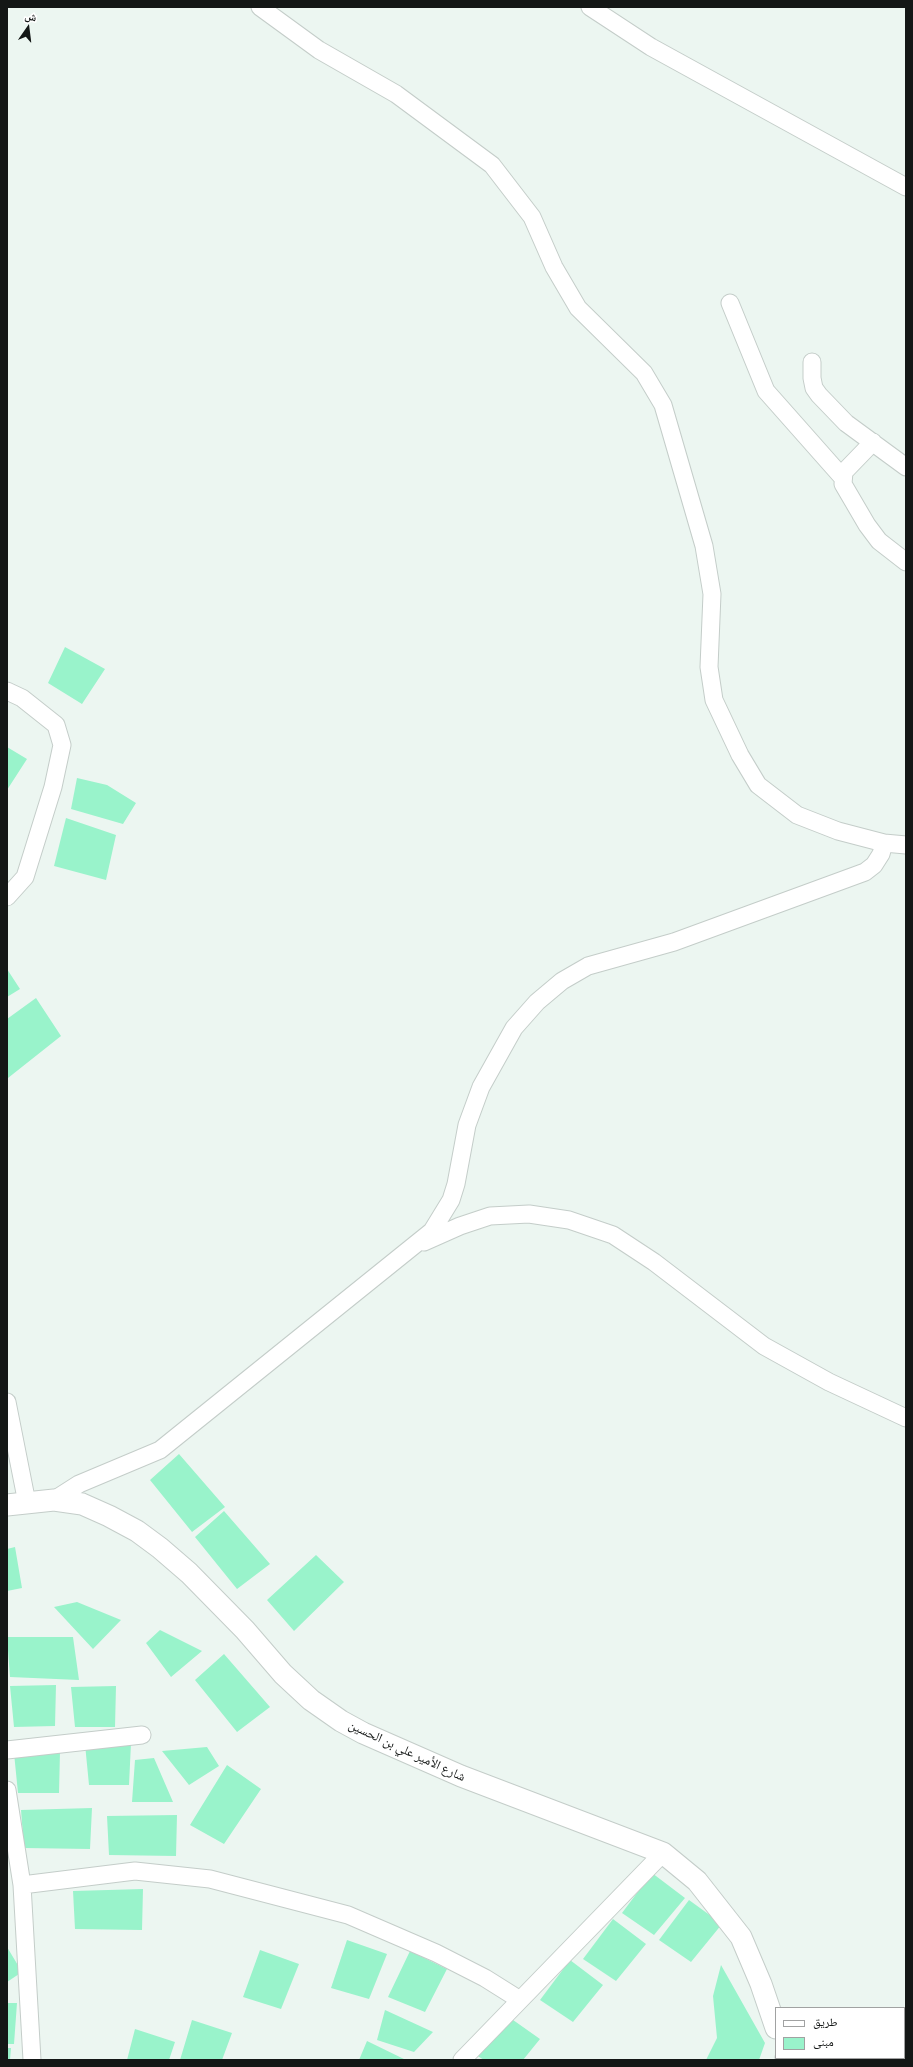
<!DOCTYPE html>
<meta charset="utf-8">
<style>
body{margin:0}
#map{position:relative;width:913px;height:2067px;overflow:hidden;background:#ecf6f1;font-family:Cabin,"Noto Naskh Arabic",sans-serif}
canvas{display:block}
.frame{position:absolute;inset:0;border:8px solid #141716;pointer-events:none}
.legend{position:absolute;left:775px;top:2007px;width:130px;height:52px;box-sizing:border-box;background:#fff;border:1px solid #a1a2a2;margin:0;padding:5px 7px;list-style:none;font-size:12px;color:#141716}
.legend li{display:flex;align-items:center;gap:8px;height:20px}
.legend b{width:20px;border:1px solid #a1a2a2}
.north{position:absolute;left:8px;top:8px;width:40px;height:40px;-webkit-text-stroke:3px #fff;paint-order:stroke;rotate:14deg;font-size:11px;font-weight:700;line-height:16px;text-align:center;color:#141716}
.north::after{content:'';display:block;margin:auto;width:14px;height:18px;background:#141716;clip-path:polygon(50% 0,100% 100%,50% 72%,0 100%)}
</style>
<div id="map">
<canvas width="913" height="2067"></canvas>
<div class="frame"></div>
<ul class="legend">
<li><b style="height:5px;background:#fff"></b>طريق</li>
<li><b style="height:11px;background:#99f3cb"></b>مبنى</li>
</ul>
<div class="north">ش</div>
</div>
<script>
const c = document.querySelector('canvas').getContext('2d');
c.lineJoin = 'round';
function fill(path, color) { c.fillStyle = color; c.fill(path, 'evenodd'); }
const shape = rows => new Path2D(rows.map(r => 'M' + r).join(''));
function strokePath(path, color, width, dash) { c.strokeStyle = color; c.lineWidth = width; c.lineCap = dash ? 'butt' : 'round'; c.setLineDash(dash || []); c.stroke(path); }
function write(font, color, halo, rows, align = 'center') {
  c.font = font + ' Cabin,"Noto Naskh Arabic",sans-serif'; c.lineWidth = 3.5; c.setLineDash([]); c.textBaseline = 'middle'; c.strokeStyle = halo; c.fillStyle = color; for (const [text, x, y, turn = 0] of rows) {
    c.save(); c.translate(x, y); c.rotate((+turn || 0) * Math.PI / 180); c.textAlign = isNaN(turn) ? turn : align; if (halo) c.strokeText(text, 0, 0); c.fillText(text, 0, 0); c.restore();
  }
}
const building = shape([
 [65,647,105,669,82,704,48,683],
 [7,747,27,759,7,790],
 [77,778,107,785,136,803,123,824,71,809],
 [66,818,116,835,106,880,54,866],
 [7,969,20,989,7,997],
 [36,998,61,1036,8,1078,7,1019],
 [179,1454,225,1507,192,1532,150,1480],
 [224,1511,270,1564,237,1589,195,1537],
 [15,1547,22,1588,7,1591,7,1549],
 [316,1555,344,1582,294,1631,267,1600],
 [77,1602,121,1620,93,1649,54,1607],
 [160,1630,202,1651,171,1677,146,1643],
 [7,1637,73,1637,79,1680,10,1677],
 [224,1654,270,1707,237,1732,195,1680],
 [56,1685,55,1726,14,1727,10,1686],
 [116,1686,115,1727,75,1727,71,1687],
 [131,1743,129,1785,89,1785,85,1744],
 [207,1747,219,1766,189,1785,162,1751],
 [60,1752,59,1793,18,1793,14,1753],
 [154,1758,173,1802,132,1802,135,1760],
 [227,1765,261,1789,224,1844,190,1825],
 [92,1808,90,1849,24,1848,21,1810],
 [177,1815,176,1856,109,1855,107,1816],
 [652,1873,685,1898,654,1935,622,1913],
 [143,1889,142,1930,75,1929,73,1891],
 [689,1900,722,1924,691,1962,659,1940],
 [613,1919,646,1944,616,1981,583,1959],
 [347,1940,387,1954,369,1999,331,1988],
 [7,1947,22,1972,7,1982],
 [260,1950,299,1964,281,2009,243,1997],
 [410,1951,447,1969,425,2012,388,1997],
 [570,1960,603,1985,573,2022,540,2000],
 [721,1965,765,2043,759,2060,706,2060,717,2038,713,1996],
 [7,2003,17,2003,14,2044,7,2044],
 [385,2010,433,2032,414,2052,377,2040],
 [506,2015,540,2039,523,2060,484,2060,476,2055],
 [192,2020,232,2033,222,2060,180,2060],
 [135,2029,175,2042,169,2060,127,2060],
 [367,2041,406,2060,359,2060],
 [7,2048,11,2048,10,2060,7,2060]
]);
const minor = shape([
 [260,7,319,50,396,94,492,165,532,217,554,267,578,308,644,373,663,405,704,546,712,594,709,667,714,700,740,755,758,785,797,815,838,831,884,843,906,845],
 [590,7,651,47,906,187],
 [730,303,766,391,843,478],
 [812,362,812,378,814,388,819,395,846,423,906,467],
 [873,442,844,472,843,484,867,525,879,541,906,562],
 [7,691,22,698,56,725,62,745,53,787,25,877,7,897],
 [424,1242,460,1226,490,1216,529,1214,569,1220,613,1235,654,1262,764,1346,829,1382,906,1418],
 [7,1402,27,1503],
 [54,1500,79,1484,160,1450,432,1231,451,1200,456,1184,467,1125,481,1087,514,1028,537,1002,562,981,588,966,674,942,865,872,874,865,881,854,884,843],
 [7,1750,142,1735],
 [7,1790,22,1885,32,2060],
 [22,1885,135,1871,210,1879,348,1915,436,1953,485,1978,520,2000],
 [462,2060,663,1853]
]);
const tertiary = shape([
 [7,1505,54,1500,82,1504,109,1516,137,1531,160,1548,189,1573,245,1630,283,1674,311,1700,341,1721,363,1733,461,1776,663,1853,697,1881,741,1937,761,1984,776,2028],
 [786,2058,787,2060]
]);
const streetNames = [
 ["شارع الأمير علي بن الحسين",407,1751,25]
];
fill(building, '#99f3cb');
strokePath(minor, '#c4cdc9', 19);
strokePath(tertiary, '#c4cdc9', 23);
strokePath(minor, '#fff', 17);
strokePath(tertiary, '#fff', 21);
write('13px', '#141716', '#fff', streetNames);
</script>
